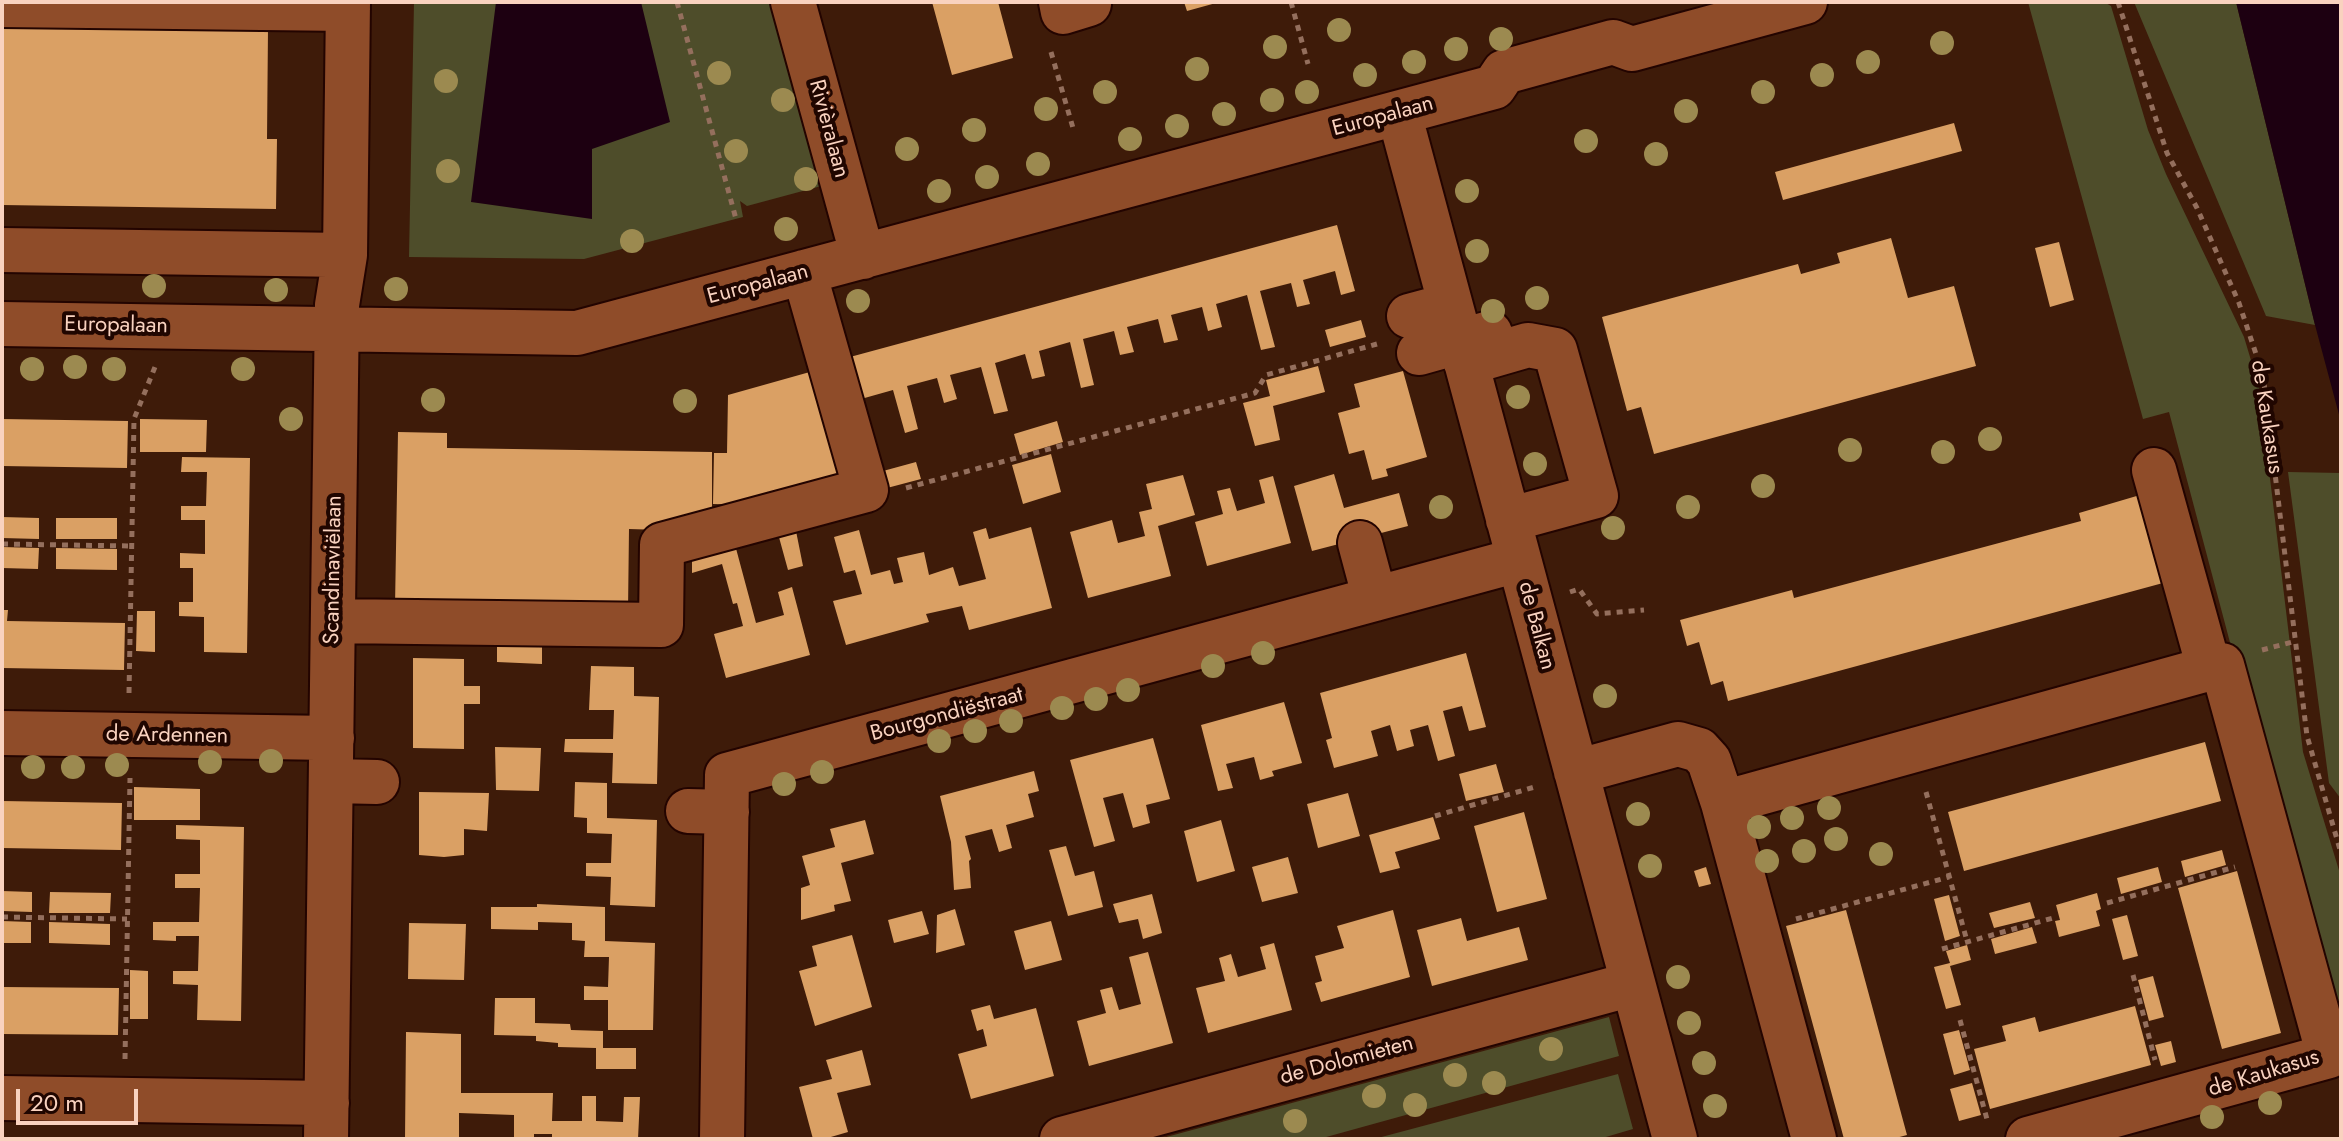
<!DOCTYPE html>
<meta charset="utf-8">
<style>
body{margin:0}
#map{position:relative;width:2343px;height:1141px;overflow:hidden;background:#3e1b09;font-family:Jost,sans-serif}
canvas{display:block}
.frame{position:absolute;inset:0;border:4px solid #f9d2bf;pointer-events:none}
.scale{position:absolute;left:16px;top:1089px;width:122px;height:36px;box-sizing:border-box;border:4px solid #f9d2bf;border-top:0;padding-left:10px;font-size:24px;line-height:28px;white-space:nowrap;color:#f9d2bf;-webkit-text-stroke:6px #200600;paint-order:stroke}
</style>
<div id="map">
<canvas width="2343" height="1141"></canvas>
<div class="frame"></div>
<div class="scale">20 m</div>
</div>
<script>
const c = document.querySelector('canvas').getContext('2d');
c.lineJoin = 'round';
function fill(path, color) { c.fillStyle = color; c.fill(path, 'evenodd'); }
const shape = rows => new Path2D(rows.map(r => 'M' + r).join(''));
function strokePath(path, color, width, dash) { c.strokeStyle = color; c.lineWidth = width; c.lineCap = dash ? 'butt' : 'round'; c.setLineDash(dash || []); c.stroke(path); }
function write(font, color, halo, rows, align = 'center') {
  c.font = font + ' Jost,sans-serif'; c.lineWidth = 8; c.setLineDash([]); c.textBaseline = 'middle'; c.strokeStyle = halo; c.fillStyle = color; for (const [text, x, y, turn = 0] of rows) {
    c.save(); c.translate(x, y); c.rotate((+turn || 0) * Math.PI / 180); c.textAlign = isNaN(turn) ? turn : align; if (halo) c.strokeText(text, 0, 0); c.fillText(text, 0, 0); c.restore();
  }
}
const green = shape([
 [414,2,774,2,825,185,747,206,740,201,743,217,584,259,409,257],
 [2028,2,2104,2,2111,6,2148,130,2166,174,2244,337,2259,387,2303,752,2341,877,2341,1062,2169,412,2143,419],
 [2134,2,2236,2,2315,325,2266,316],
 [2288,472,2341,473,2341,799,2329,783],
 [1609,1017,1619,1056,1319,1139,1159,1139],
 [1618,1074,1633,1129,1599,1139,1374,1139]
]);
const water = shape([
 [496,2,641,2,670,122,592,149,592,219,471,202],
 [2236,2,2341,2,2341,422,2315,325]
]);
const building = shape([
 [932,2,998,2,1013,58,952,75],
 [1184,2,1216,2,1216,3,1187,11],
 [2,25,268,29,267,139,277,139,276,209,2,205],
 [1954,123,1962,151,1783,200,1775,172],
 [1337,225,1355,291,1341,295,1335,271,1303,280,1310,304,1297,307,1291,283,1260,291,1275,347,1261,350,1247,295,1216,304,1222,327,1208,331,1202,307,1171,315,1178,340,1164,343,1158,319,1127,327,1134,352,1120,355,1114,331,1083,339,1094,385,1081,388,1070,342,1039,351,1045,376,1032,379,1025,354,995,363,1008,411,994,414,981,367,950,375,957,399,944,403,937,378,907,386,918,429,905,433,893,390,861,399,850,357],
 [1891,238,1908,298,1954,286,1976,366,1654,454,1641,407,1627,411,1602,317,1798,264,1801,274,1840,263,1837,253],
 [2059,242,2074,300,2050,307,2035,248],
 [1361,320,1366,337,1330,347,1325,330],
 [1318,366,1325,392,1273,406,1280,440,1255,446,1243,403,1270,396,1266,380],
 [824,368,854,477,754,505,713,504,714,453,727,453,728,395],
 [1403,371,1427,457,1386,469,1388,476,1372,480,1364,450,1349,454,1338,413,1360,407,1354,384],
 [2,419,128,421,127,468,2,466],
 [140,419,207,420,206,452,140,452],
 [1057,421,1063,442,1020,455,1014,434],
 [398,432,447,433,447,448,712,452,712,516,662,530,629,529,628,611,395,606],
 [1051,454,1061,492,1023,504,1012,465],
 [182,457,250,458,247,653,204,652,204,617,179,616,179,602,193,602,193,568,180,568,180,553,205,554,205,520,181,520,181,506,206,506,207,472,181,472],
 [916,462,921,479,887,488,883,471],
 [1334,474,1344,508,1399,493,1408,526,1312,551,1294,486],
 [1183,475,1195,515,1158,526,1171,576,1088,598,1070,532,1112,520,1118,543,1145,536,1139,512,1152,509,1146,484],
 [1273,476,1291,543,1207,566,1195,522,1223,514,1217,491,1230,488,1237,511,1265,503,1259,480],
 [2140,495,2163,583,1728,701,1723,681,1711,685,1699,642,1687,646,1680,620,1792,590,1794,598,2081,521,2079,513],
 [2,517,39,518,39,539,2,538],
 [56,518,117,518,117,539,56,539],
 [795,526,803,566,788,570,777,530],
 [1031,527,1052,608,969,630,962,606,926,614,929,622,846,645,833,601,862,594,855,570,844,573,834,537,859,530,871,575,890,570,894,584,903,582,897,558,924,552,929,575,953,567,959,586,986,579,973,532,986,528,989,539],
 [734,541,756,623,784,615,778,592,792,587,810,655,726,678,714,634,743,626,737,603,733,604,722,564,692,573,692,552],
 [2,547,39,548,38,569,2,568],
 [56,548,117,549,117,570,56,569],
 [2,610,8,610,7,621,125,623,124,670,2,668],
 [137,611,155,611,155,652,136,651],
 [497,638,542,639,542,664,497,662],
 [1466,653,1486,727,1469,731,1462,706,1443,711,1455,756,1438,761,1428,725,1410,730,1414,746,1397,751,1390,725,1371,731,1378,756,1334,768,1326,740,1332,738,1320,693],
 [413,658,464,659,464,686,480,686,480,704,464,704,464,749,413,748],
 [591,666,634,667,634,696,659,697,657,784,612,783,613,753,564,752,565,739,613,739,614,710,589,710],
 [1284,702,1302,763,1272,771,1274,776,1260,780,1254,757,1226,764,1233,788,1218,791,1201,725],
 [1153,738,1170,799,1146,805,1150,823,1133,828,1123,793,1103,798,1115,841,1094,847,1070,760],
 [2205,742,2221,801,1964,871,1948,812],
 [495,747,541,748,539,791,496,790],
 [1496,764,1504,792,1466,801,1459,774],
 [1034,771,1039,791,1028,794,1034,817,1006,825,1012,848,999,852,992,829,965,836,971,859,969,861,971,888,954,890,951,842,940,796],
 [575,782,607,783,607,818,657,820,655,907,610,905,611,877,586,876,586,863,611,863,612,834,587,833,587,818,574,817],
 [134,787,200,789,200,820,134,820],
 [419,792,489,793,487,831,464,829,464,855,444,857,419,855],
 [1348,793,1360,836,1318,848,1307,804],
 [2,801,122,803,121,850,2,848],
 [1524,812,1547,899,1497,912,1474,826],
 [1433,817,1440,839,1395,852,1400,868,1380,873,1369,835],
 [865,820,874,854,841,863,851,901,834,905,835,911,801,920,801,888,810,885,802,856,835,847,830,829],
 [1221,820,1235,871,1197,882,1184,831],
 [176,825,244,827,241,1021,197,1020,198,985,173,984,173,971,198,971,199,936,176,936,176,941,153,940,153,922,199,922,200,888,175,888,175,874,200,874,200,840,176,839],
 [1066,846,1075,876,1094,871,1103,907,1068,916,1049,850],
 [2222,850,2226,865,2185,877,2181,861],
 [1288,857,1298,893,1262,902,1252,867],
 [1706,867,1711,884,1699,887,1694,871],
 [2158,867,2162,882,2121,894,2117,878],
 [2237,871,2281,1033,2222,1049,2178,888],
 [2,891,32,892,32,912,2,911],
 [50,892,111,893,110,913,49,913],
 [2097,893,2101,909,2096,911,2100,926,2059,937,2055,921,2060,920,2056,905],
 [1152,894,1162,933,1143,939,1138,919,1119,923,1113,904],
 [1949,895,1960,936,1945,941,1934,899],
 [2030,902,2035,918,1994,928,1989,913],
 [537,904,605,907,605,941,655,943,653,1030,608,1030,608,1000,584,1000,584,986,608,987,609,957,584,957,585,941,572,940,572,923,538,922,538,930,491,929,491,907,537,907],
 [955,909,965,945,936,953,937,915],
 [1393,910,1410,977,1321,1002,1315,983,1322,981,1315,956,1344,948,1337,926],
 [1846,910,1907,1135,1892,1139,1844,1139,1786,926],
 [922,911,929,934,894,943,888,920],
 [2127,915,2138,956,2123,960,2112,919],
 [1461,918,1467,941,1519,927,1528,960,1432,986,1417,930],
 [2,921,31,922,31,943,2,943],
 [1051,921,1062,960,1025,970,1014,931],
 [49,922,110,924,110,945,49,943],
 [409,923,466,924,464,980,408,979],
 [2032,927,2037,943,1995,954,1991,939],
 [852,935,872,1007,815,1026,799,971,817,966,812,946],
 [1274,943,1292,1010,1208,1033,1196,988,1225,981,1219,958,1231,954,1238,977,1266,969,1260,947],
 [1967,945,1971,960,1950,966,1961,1005,1946,1009,1934,967,1950,963,1946,951],
 [1148,952,1173,1043,1089,1066,1077,1021,1106,1013,1100,990,1112,987,1119,1010,1141,1004,1129,957],
 [130,970,148,971,148,1019,130,1019],
 [2153,976,2164,1017,2149,1021,2138,980],
 [2,987,119,988,118,1035,2,1034],
 [495,998,535,998,535,1023,570,1024,571,1030,603,1031,603,1048,636,1048,636,1069,596,1069,596,1048,558,1047,558,1043,536,1041,536,1036,494,1035],
 [990,1005,994,1019,1036,1008,1054,1076,971,1099,958,1054,987,1046,983,1029,977,1031,971,1010],
 [2135,1006,2151,1065,1990,1109,1974,1049,2006,1041,2002,1026,2035,1017,2039,1032],
 [1959,1030,1970,1070,1954,1075,1943,1034],
 [406,1032,461,1034,461,1093,553,1093,552,1121,582,1121,582,1096,596,1096,596,1121,623,1122,624,1097,640,1097,638,1139,552,1139,552,1134,534,1134,534,1139,514,1139,514,1115,459,1113,459,1139,405,1139],
 [2171,1041,2176,1062,2161,1066,2155,1045],
 [862,1050,871,1085,837,1093,848,1132,824,1139,813,1139,799,1087,832,1079,826,1060],
 [1972,1083,1981,1115,1959,1121,1950,1089]
]);
const path = shape([
 [677,2,736,219],
 [1291,2,1308,64],
 [2118,2,2167,153,2197,208,2239,303,2263,375,2307,736,2341,853],
 [1051,52,1073,128],
 [906,488,1255,393,1266,375,1377,344],
 [2,544,132,546],
 [1570,592,1579,589,1597,614,1644,610],
 [2262,650,2296,641],
 [129,693,134,419,155,367],
 [1926,792,1967,941],
 [1435,816,1538,786],
 [2107,903,2235,867],
 [2,917,127,919],
 [1796,919,1949,877],
 [1942,949,2053,918],
 [2133,975,2155,1060],
 [1960,1020,1988,1123],
 [125,1059,130,778]
]);
const minor = shape([
 [793,2,863,257],
 [1061,2,1063,12,1089,4],
 [2,5,348,9],
 [1399,113,1675,1139],
 [2,250,345,255],
 [1409,316,1450,305],
 [2,324,577,333,1494,87,1504,72,1613,42,1632,49,1805,2],
 [1419,353,1490,333],
 [1466,363,1528,345,1555,350,1596,496,1508,520],
 [2154,470,2209,668],
 [1360,543,1375,599],
 [334,621,661,625,662,545,866,490,804,272],
 [2,733,332,738],
 [1576,772,1678,744,1699,750,1709,761,1723,803,1814,1139],
 [332,781,377,782],
 [1723,803,2222,665,2329,1056,2028,1139],
 [688,811,727,812],
 [2,1098,327,1103],
 [326,1139,337,305,345,255,348,2],
 [722,1139,727,775,1518,560],
 [1062,1139,1632,984]
]);
const trees = [
 [1339,30],
 [1501,39],
 [1942,43],
 [1275,47],
 [1456,49],
 [1414,62],
 [1868,62],
 [1197,69],
 [719,73],
 [1365,75],
 [1822,75],
 [446,81],
 [1105,92],
 [1307,92],
 [1763,92],
 [783,100],
 [1272,100],
 [1046,109],
 [1686,111],
 [1224,114],
 [1177,126],
 [974,130],
 [1130,139],
 [1586,141],
 [907,149],
 [736,151],
 [1656,154],
 [1038,164],
 [448,171],
 [987,177],
 [806,179],
 [939,191],
 [1467,191],
 [786,229],
 [632,241],
 [1477,251],
 [154,286],
 [396,289],
 [276,290],
 [1537,298],
 [858,301],
 [1493,311],
 [75,367],
 [32,369],
 [114,369],
 [243,369],
 [1518,397],
 [433,400],
 [685,401],
 [291,419],
 [1990,439],
 [1850,450],
 [1943,452],
 [1535,464],
 [1763,486],
 [1441,507],
 [1688,507],
 [1613,528],
 [1263,653],
 [1213,666],
 [1128,690],
 [1605,696],
 [1096,699],
 [1062,708],
 [1011,721],
 [975,731],
 [939,741],
 [271,761],
 [210,762],
 [117,765],
 [33,767],
 [73,767],
 [822,772],
 [784,784],
 [1829,808],
 [1638,814],
 [1792,818],
 [1759,827],
 [1836,839],
 [1804,851],
 [1881,854],
 [1767,861],
 [1650,866],
 [1678,977],
 [1689,1023],
 [1551,1049],
 [1704,1063],
 [1455,1075],
 [1494,1083],
 [1374,1096],
 [2270,1103],
 [1415,1105],
 [1715,1106],
 [2212,1117],
 [1295,1121]
];
const streetNames = [
 ["Europalaan",1383,117,-15],
 ["Rivièralaan",828,129,75],
 ["Europalaan",758,285,-15],
 ["Europalaan",116,326,1],
 ["de Kaukasus",2266,417,81],
 ["Scandinaviëlaan",334,570,-89],
 ["de Balkan",1536,626,75],
 ["Bourgondiëstraat",947,715,-15],
 ["de Ardennen",167,736,1],
 ["de Dolomieten",1347,1061,-15],
 ["de Kaukasus",2264,1074,-17]
];
fill(green, '#4e4d2a');
fill(water, '#1d0011');
fill(building, '#daa064');
strokePath(minor, '#230400', 48);
strokePath(path, '#946f5d', 5, [6, 6]);
strokePath(minor, '#8f4c29', 44);
c.fillStyle = '#9c8a50';
for (const [x, y] of trees) { c.beginPath(); c.arc(x, y, 12, 0, 2 * Math.PI); c.fill(); }
write('22px', '#f9d2bf', '#200600', streetNames);
</script>
